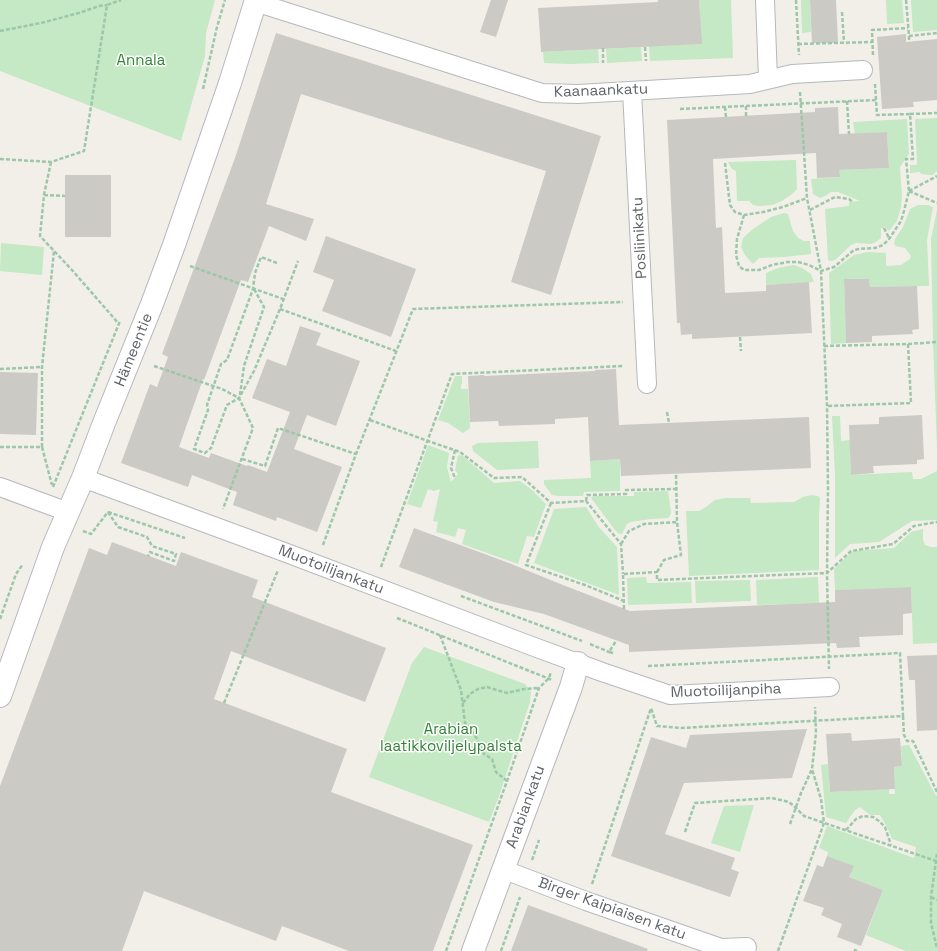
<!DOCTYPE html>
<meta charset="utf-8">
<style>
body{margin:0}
canvas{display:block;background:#f1efe8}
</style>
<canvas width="937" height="951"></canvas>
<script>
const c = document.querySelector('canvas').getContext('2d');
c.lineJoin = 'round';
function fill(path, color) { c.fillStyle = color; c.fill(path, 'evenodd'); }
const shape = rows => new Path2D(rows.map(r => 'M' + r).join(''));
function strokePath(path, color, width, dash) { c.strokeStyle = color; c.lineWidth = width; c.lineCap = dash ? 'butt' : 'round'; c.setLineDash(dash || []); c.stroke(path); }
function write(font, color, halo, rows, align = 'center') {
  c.font = font + ' "Space Grotesk",sans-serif'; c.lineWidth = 3; c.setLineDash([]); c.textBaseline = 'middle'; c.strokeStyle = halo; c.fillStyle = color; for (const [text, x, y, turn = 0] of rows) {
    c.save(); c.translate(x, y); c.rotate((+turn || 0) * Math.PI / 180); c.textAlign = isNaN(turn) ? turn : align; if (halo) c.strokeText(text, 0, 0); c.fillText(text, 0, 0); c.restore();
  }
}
const green = shape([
 [0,0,215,0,206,33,205,56,181,141,0,71],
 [699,0,731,0,733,58,650,61,649,46,701,44],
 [801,0,810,0,811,32,802,33],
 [886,0,902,0,904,23,887,24],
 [911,0,937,0,937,30,913,32],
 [641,47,642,61,607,63,606,49],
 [598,49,599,63,569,64,544,63,543,52],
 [937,118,937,171,933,175,930,175,921,174,920,172,910,173,910,165,917,165,915,119],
 [907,119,909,154,900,167,902,196,901,207,897,221,889,231,884,226,884,228,881,228,881,238,876,242,871,244,856,243,851,245,835,260,831,261,828,260,825,209,849,206,849,202,860,201,838,192,831,192,825,196,820,198,813,194,811,179,839,177,839,170,889,168,887,132,855,134,853,122],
 [796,160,797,189,792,194,782,201,772,205,759,206,753,205,749,201,737,201,736,171,732,169,728,162],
 [918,205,928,205,933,207,927,240,929,286,870,287,869,279,844,279,846,343,831,344,829,273,854,255,868,252,886,253,886,266,901,265,910,259,911,256,905,248,896,246,894,244,895,239,903,227,910,209],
 [937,210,937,448,933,340,931,239],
 [784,213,788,214,793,231,798,238,804,241,810,241,811,254,784,257,759,258,753,264,745,255,741,247,743,238,753,229,771,217],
 [1,243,44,247,42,275,0,271],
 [794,265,802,268,811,274,814,282,766,285,766,273,778,268],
 [455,376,462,376,462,384,461,385,461,389,468,389,470,428,463,433,448,423,438,420],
 [832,416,840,416,841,441,850,440,851,475,912,472,913,479,921,479,937,471,937,520,912,521,879,542,850,544,835,558,835,475],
 [538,441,539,468,497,470,473,451,472,446,478,443],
 [428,445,449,453,447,467,451,482,458,474,455,470,458,455,463,456,494,483,520,481,532,490,546,504,534,537,527,536,518,564,462,544,466,530,458,528,455,537,436,532,438,522,433,521,440,489,434,491,428,489,421,508,407,504],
 [620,459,620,491,584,492,583,496,558,496,552,495,544,484,544,480,591,478,590,461],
 [668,491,671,512,670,516,668,518,651,519,631,522,627,524,622,534,619,534,615,530,591,498,593,496,634,496,634,492],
 [811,495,818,496,820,498,819,516,819,570,689,576,686,511,699,511,706,507,715,500,726,498,750,498,751,503,794,502,803,497],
 [586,507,598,526,617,547,619,595,534,563,554,509],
 [923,529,923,540,925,545,931,547,937,547,937,643,913,644,911,587,835,590,834,569,853,551,894,548,911,532],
 [646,577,647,583,691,582,692,603,628,605,627,578],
 [818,577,819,603,757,605,756,580],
 [750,580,751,601,696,603,695,581],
 [424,647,525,684,531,692,530,702,499,796,489,822,369,777,412,663],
 [909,745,936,796,937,795,937,951,906,951,866,935,883,890,849,877,853,866,827,856,828,852,819,848,827,826,914,858,916,847,892,839,887,827,880,815,871,815,866,812,860,807,855,810,846,823,826,817,821,765,828,764,830,792,889,789,889,794,895,794,894,767,902,766,901,746],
 [754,805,740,852,711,843,724,806]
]);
const building = shape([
 [491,0,508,0,496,37,480,32],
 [658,0,699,0,702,44,541,52,538,8,658,2],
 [810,0,836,0,838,43,812,43],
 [276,33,601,136,551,295,511,282,546,171,301,94,266,204,314,219,306,241,269,226,248,282,241,280,204,380,203,379,179,447,209,458,211,453,247,466,248,465,267,472,290,412,252,398,267,359,286,366,300,326,321,333,316,345,360,361,336,426,307,415,294,449,342,467,317,532,277,517,276,521,233,505,237,492,192,475,188,487,121,463,150,384,157,387,168,357,162,354,235,158],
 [906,34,906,42,937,39,937,100,913,102,914,107,882,109,877,37],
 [838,107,839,134,887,132,889,168,839,170,840,177,817,178,816,153,713,159,716,228,722,227,725,293,766,291,766,285,809,282,812,333,692,339,692,334,681,335,680,323,677,323,667,120,815,112,815,108],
 [65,175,111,175,111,237,65,237],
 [326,236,416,269,391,337,322,311,334,280,313,272],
 [844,279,869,279,870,287,917,286,919,329,912,330,913,334,872,336,872,342,846,343],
 [616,369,619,425,809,417,811,468,621,476,620,459,590,461,588,417,555,419,555,424,499,426,498,421,470,422,468,376,484,375,484,376,595,371,595,370],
 [0,372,38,373,36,435,0,434],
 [922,415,924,459,917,460,917,464,873,466,874,473,851,475,849,425,879,424,879,417],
 [414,528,509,563,558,583,630,611,835,602,835,590,911,587,912,613,903,614,903,635,859,637,860,647,837,648,836,643,629,652,629,645,544,614,494,602,399,567],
 [112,542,176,566,181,552,258,580,252,597,386,648,365,702,231,651,214,699,347,749,331,792,473,845,433,951,349,951,282,926,276,941,144,891,122,951,0,951,0,786,89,548,107,555],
 [937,655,937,730,917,731,915,680,909,680,907,656],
 [807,729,792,778,684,783,665,834,735,858,731,869,739,872,730,897,611,856,651,737,686,748,690,735],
 [851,733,852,741,900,738,902,766,894,767,895,789,830,792,826,734],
 [827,856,854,866,849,877,883,890,861,946,837,937,842,924,821,915,824,908,803,901,817,865,823,867],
 [528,905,648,949,647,951,511,951]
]);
const path = shape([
 [796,0,799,55],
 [906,0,909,36,937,33],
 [842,12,844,42],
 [0,31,41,23,79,13,99,6,107,5],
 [909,36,909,41],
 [798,44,872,42],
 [645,47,646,61],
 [603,48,603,63],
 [873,55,872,30,908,28],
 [203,89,217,27,225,0],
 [800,92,807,198,821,271,827,406,828,489,827,573,829,669],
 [847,101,849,134],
 [746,106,746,116],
 [725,107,726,117],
 [680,109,876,100],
 [910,114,937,113],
 [0,159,51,162,84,151,107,5,121,0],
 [51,162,44,195,40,236,72,270,119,324],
 [725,163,730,205,735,212,744,215,763,212,783,207,807,198],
 [909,191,937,176],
 [909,191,937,203],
 [44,195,65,196],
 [810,210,835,197,849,199,853,202],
 [744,215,737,239,736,255,739,266,744,270,759,270,772,265,788,262,798,262,809,265,821,271,834,267,854,250,859,249,875,248,883,245,889,239,901,221,904,211,909,191,906,159,913,159,910,114,877,115,875,84],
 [884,228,889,238],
 [277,263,261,257,255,273,253,289,227,360,221,364,207,405,208,410,194,449,205,453,211,448,227,405,239,398,254,371,280,309,298,261],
 [190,266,283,299],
 [280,309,396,351],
 [740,337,741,351],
 [908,344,937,342],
 [824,346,908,344,911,403,827,406],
 [154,366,222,389,239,398,253,428,223,509],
 [0,369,42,367],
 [240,395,244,366,264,307,254,289],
 [667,412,669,423],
 [370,420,428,441,460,452,494,478,522,477,551,503,586,501,621,544,623,574],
 [0,447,42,447,52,485],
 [42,447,42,367,54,251],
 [455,450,451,468,455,478],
 [242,459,265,466,278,428,356,454],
 [53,487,120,321],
 [586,501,587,495,626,494,626,490,677,489],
 [551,503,526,565,585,585,624,601],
 [108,512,185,538],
 [108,512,118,527,147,537,152,546,176,554,174,561,150,552,148,556],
 [83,531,91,534,108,512],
 [621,544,629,531,644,524,677,522],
 [323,545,356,454,413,309,623,302],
 [381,567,452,374,623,366],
 [657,572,664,560,681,555,677,522,676,474],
 [461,596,582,641],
 [624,609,623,574,657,572,657,580,827,573,851,551,893,544,914,526,937,522],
 [397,618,552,680],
 [0,619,16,574,23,564],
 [440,635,461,690,465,723,476,737,484,754,492,759,496,772,507,781],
 [590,644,609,652],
 [613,653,609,652,616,641],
 [648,666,900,653,903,716,681,728,657,726,651,708],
 [224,703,278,570],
 [463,703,470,694,478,689,487,687,507,693,524,689,539,688],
 [903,716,904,735,907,741,913,741,937,792],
 [790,824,801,793,812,769,816,733,815,707],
 [846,830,856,819,863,816,873,817,879,821,885,827,891,845],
 [685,832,695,803,772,798,789,802,796,808,804,816,936,861],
 [937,854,931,897,931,923,937,948],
 [532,860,539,840],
 [592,884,651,708],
 [931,897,937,900],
 [446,951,507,781,539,688,549,678,551,672],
 [501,951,520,897],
 [778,951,824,823,821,799,812,769],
 [855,951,855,950,857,951]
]);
const minor = shape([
 [765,0,768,79],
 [255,2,542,93,578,94,750,84,792,74,863,70],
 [632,91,647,384],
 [83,478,284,552,529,645,602,672,670,695,830,687],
 [0,487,68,512],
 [502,869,586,901,721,948,747,947]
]);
const tertiary = shape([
 [473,951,571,687,578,663]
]);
const secondary = shape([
 [0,696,53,547,83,478,104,423,152,304,174,245,230,83,256,0]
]);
const parkNames = [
 ["Annala",141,61],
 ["Arabian",451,730],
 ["laatikkoviljelypalsta",451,747]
];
const streetNames = [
 ["Kaanaankatu",601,91,-2],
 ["Posliinikatu",640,238,-93],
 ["Hämeentie",134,350,-68],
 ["Muotoilijankatu",331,570,21],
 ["Muotoilijanpiha",726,691,-2],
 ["Arabiankatu",526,807,-70],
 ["Birger Kaipiaisen katu",612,909,20]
];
fill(green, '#c5e8c5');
fill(building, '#cccac5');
strokePath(minor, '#b5b8bc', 20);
strokePath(tertiary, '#b5b8bc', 24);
strokePath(secondary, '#b6babf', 24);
strokePath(path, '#9cc7a9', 2.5, [4, 2]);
strokePath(minor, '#fff', 18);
strokePath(tertiary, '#fff', 22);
strokePath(secondary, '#fff', 22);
write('15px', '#348238', '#fff', parkNames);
write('15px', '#5f6368', '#fff', streetNames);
</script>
